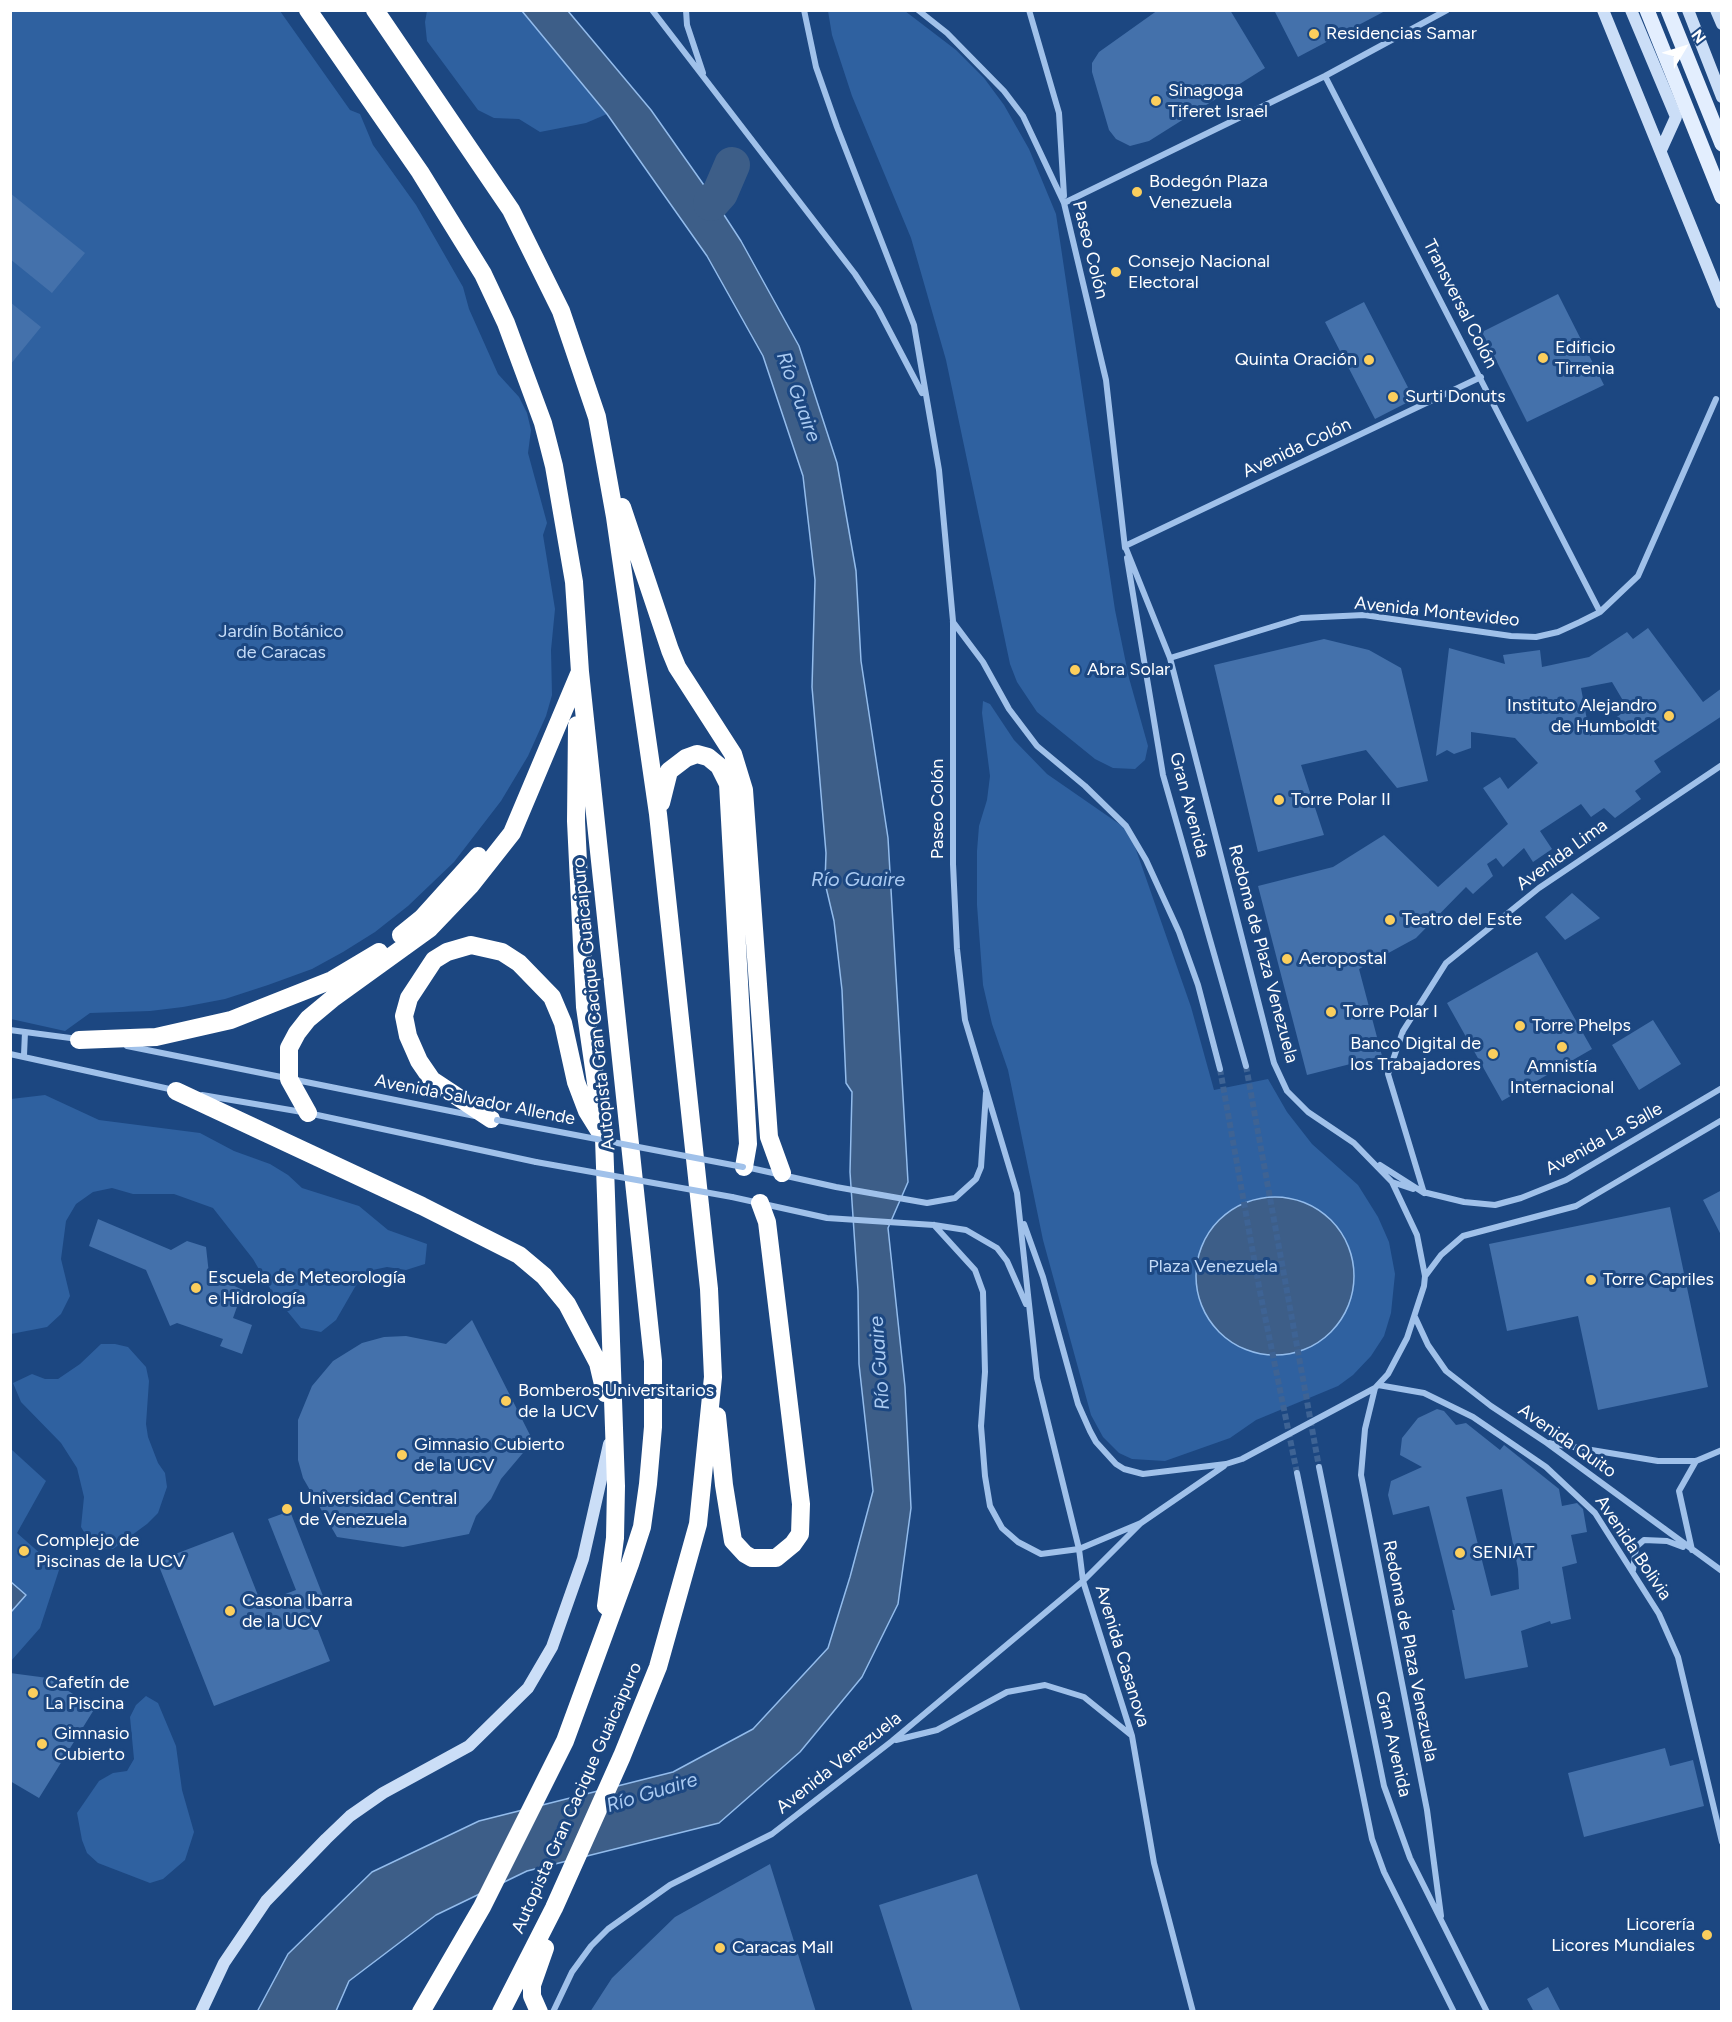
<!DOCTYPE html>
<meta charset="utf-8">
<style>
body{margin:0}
#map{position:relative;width:1732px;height:2022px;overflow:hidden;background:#1c4781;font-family:Figtree,sans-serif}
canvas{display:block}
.frame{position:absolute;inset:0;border:12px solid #fff;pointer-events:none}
.north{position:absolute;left:1654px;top:18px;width:60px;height:60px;-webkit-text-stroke:4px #1c4781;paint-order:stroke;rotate:52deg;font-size:16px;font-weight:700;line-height:24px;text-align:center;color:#fff}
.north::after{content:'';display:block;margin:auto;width:21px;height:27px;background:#fff;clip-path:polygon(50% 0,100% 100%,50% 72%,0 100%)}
</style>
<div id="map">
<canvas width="1732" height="2022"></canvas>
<div class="frame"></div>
<div class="north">N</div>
</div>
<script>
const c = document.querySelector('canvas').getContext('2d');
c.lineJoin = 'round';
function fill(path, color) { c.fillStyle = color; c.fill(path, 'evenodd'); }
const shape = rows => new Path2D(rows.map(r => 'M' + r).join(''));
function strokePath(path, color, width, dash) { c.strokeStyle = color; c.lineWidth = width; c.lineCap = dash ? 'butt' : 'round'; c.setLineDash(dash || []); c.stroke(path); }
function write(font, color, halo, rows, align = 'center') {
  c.font = font + ' Figtree,sans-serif'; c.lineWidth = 6; c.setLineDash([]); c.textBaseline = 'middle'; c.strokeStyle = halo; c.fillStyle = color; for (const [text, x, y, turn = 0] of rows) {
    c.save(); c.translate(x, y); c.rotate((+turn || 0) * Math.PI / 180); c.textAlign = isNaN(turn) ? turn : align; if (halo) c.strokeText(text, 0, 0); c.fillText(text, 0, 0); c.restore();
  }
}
const green = shape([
 [10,11,280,11,350,110,360,114,373,145,416,205,463,287,469,309,498,374,519,397,527,413,531,430,528,453,547,523,543,535,555,609,551,650,552,695,546,716,528,756,501,801,454,862,408,906,375,932,343,952,312,969,268,985,225,999,183,1007,150,1011,90,1013,65,1031,11,1019],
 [427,11,522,11,607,114,586,123,540,132,519,119,494,118,478,110,427,41,425,22],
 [828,11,905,11,956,50,984,78,1004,105,1029,149,1056,214,1115,610,1129,678,1148,746,1145,760,1135,769,1113,768,1095,759,1037,712,1017,682,1010,664,946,360,911,238,852,96,832,35],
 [983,701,990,704,1014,740,1047,774,1125,828,1133,841,1191,1007,1214,1090,1268,1079,1287,1112,1312,1144,1358,1185,1378,1217,1389,1242,1395,1274,1391,1313,1384,1336,1371,1356,1353,1375,1338,1386,1256,1420,1230,1438,1165,1461,1132,1459,1119,1453,1103,1437,1091,1415,1043,1240,1008,1070,992,1024,983,985,977,905,977,851,979,826,987,800,990,776,982,713],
 [45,1095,99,1120,200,1133,234,1151,270,1164,288,1175,302,1188,359,1206,388,1230,427,1244,425,1264,406,1270,387,1267,368,1271,355,1287,336,1320,321,1332,301,1328,274,1295,253,1259,213,1208,174,1194,133,1194,112,1188,93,1192,76,1204,66,1221,61,1259,70,1296,61,1314,47,1327,11,1334,11,1099],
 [101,1344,115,1344,128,1347,146,1367,149,1381,146,1424,148,1437,158,1463,165,1473,167,1487,158,1513,147,1524,113,1549,99,1549,89,1540,81,1527,84,1497,77,1468,61,1443,21,1402,13,1383,32,1374,45,1379,58,1379,80,1364],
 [11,1449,46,1481,17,1533,59,1570,40,1628,11,1661],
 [146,1696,158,1703,176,1746,182,1790,194,1832,185,1860,163,1879,150,1883,98,1863,87,1853,82,1840,77,1813,99,1781,113,1773,127,1771,134,1759,130,1717,136,1705]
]);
const water = shape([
 [522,11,568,11,651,110,713,198,741,241,799,346,837,463,856,571,861,661,888,838,908,1182,888,1228,905,1387,911,1508,898,1604,862,1677,800,1752,719,1823,527,1871,436,1915,349,1981,336,2011,257,2012,288,1954,372,1872,479,1821,673,1772,753,1729,828,1648,850,1577,873,1491,859,1364,858,1291,850,1172,852,1092,846,1083,842,990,834,921,825,883,826,853,812,687,815,580,803,476,763,356,707,256,607,114,522,11],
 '1196 1276a79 79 0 1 1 158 0a79 79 0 1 1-158 0Z',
 [11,1582,26,1595,11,1612,10,1612,11,1582]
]);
const river = shape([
 [711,203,720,193,732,165]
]);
const building = shape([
 [1158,10,1230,10,1265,68,1149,141,1130,146,1116,139,1109,130,1092,72,1092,63,1099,52],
 [1274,10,1387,10,1298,57],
 [10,193,85,253,52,293,10,259],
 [1558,294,1604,385,1527,422,1482,332],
 [10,302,41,327,10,365],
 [1364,302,1414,399,1375,419,1325,322],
 [1648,628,1703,702,1722,688,1722,716,1654,761,1661,772,1635,791,1641,799,1615,818,1604,808,1591,817,1581,804,1540,831,1552,849,1533,862,1524,848,1503,867,1496,858,1487,864,1493,876,1473,894,1466,887,1416,938,1359,969,1382,1056,1307,1075,1258,886,1333,867,1384,835,1438,887,1508,824,1483,788,1500,777,1508,789,1538,763,1515,738,1471,732,1471,748,1454,754,1447,750,1436,756,1449,648,1505,664,1503,655,1540,650,1542,667,1589,657,1627,632,1633,639],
 [1612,682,1628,709,1590,736,1581,688],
 [1324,639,1369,650,1401,668,1428,781,1397,788,1366,750,1301,765,1324,835,1258,852,1214,665],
 [1572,893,1600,918,1565,940,1545,917],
 [1537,952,1592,1049,1502,1101,1447,1003],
 [1653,1020,1681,1064,1639,1090,1612,1045],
 [1722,1190,1722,1237,1703,1200],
 [1670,1207,1708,1387,1598,1410,1578,1316,1507,1331,1489,1244],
 [98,1219,171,1250,187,1241,206,1247,209,1274,243,1290,233,1318,252,1325,242,1354,220,1346,223,1339,177,1323,170,1326,146,1270,89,1246],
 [472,1320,533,1441,501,1479,491,1499,476,1516,469,1534,403,1547,337,1537,303,1478,298,1460,298,1420,312,1386,333,1361,362,1343,384,1337,406,1336,446,1344],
 [1437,1409,1444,1411,1456,1425,1466,1423,1500,1450,1504,1445,1559,1489,1562,1506,1577,1503,1583,1509,1587,1532,1571,1535,1577,1563,1562,1567,1571,1619,1551,1624,1550,1621,1521,1631,1528,1667,1465,1679,1452,1610,1455,1610,1429,1506,1393,1515,1388,1495,1391,1481,1422,1467,1400,1455,1402,1438,1418,1418],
 [1502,1489,1518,1569,1519,1589,1491,1596,1466,1497],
 [290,1511,323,1596,307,1602,330,1661,214,1706,157,1561,233,1532,261,1603,296,1590,268,1519],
 [10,1673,48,1678,95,1708,39,1798,10,1781],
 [1665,1748,1670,1766,1693,1760,1704,1806,1584,1837,1568,1773],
 [770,1864,816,2012,590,2012,612,1978,675,1917],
 [977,1874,1021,2012,913,2012,879,1905],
 [1548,1987,1561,2012,1534,2012,1527,1999]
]);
const streetTunnel = shape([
 [1246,1066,1319,1467],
 [1220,1069,1260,1292,1297,1473]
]);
const street = shape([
 [652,10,855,274,878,309,922,393],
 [686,10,687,25,703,73],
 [804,10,816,67,837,127,914,325,939,470,953,621,953,864,957,949,965,1020,1017,1193,1037,1378,1079,1549,1083,1581,1132,1736,1154,1863,1193,2012],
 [918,10,947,33,1004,91,1023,116,1064,203,1106,380,1125,548],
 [1029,10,1059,113,1064,196],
 [1325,76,1600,612],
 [1064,203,1325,76,1447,10],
 [1125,546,1481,377],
 [1127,558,1163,775,1246,1066],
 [953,622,983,662,1009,709,1037,746,1085,786,1126,826,1146,860,1179,932,1198,985,1220,1069],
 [1170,658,1301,618,1364,615,1511,636,1536,637,1558,632,1580,622,1600,612,1638,576,1716,399],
 [10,1030,78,1039],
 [127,1046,475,1116],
 [10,1054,174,1090],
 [24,1055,25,1032],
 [202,1095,308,1113,536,1162],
 [1380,1165,1424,1193,1388,1074,1403,1031,1446,963,1539,888,1722,765],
 [746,1167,836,1187,927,1203,955,1198,976,1179,981,1167,986,1093],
 [1392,1182,1413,1189],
 [1423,1192,1464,1202,1495,1205,1521,1198,1566,1180,1722,1088],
 [732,1197,827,1218,934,1225,966,1230,997,1248,1007,1261,1026,1304],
 [1024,1224,1043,1277,1078,1404,1090,1431,1096,1442,1116,1464,1124,1469,1143,1474,1226,1464,1242,1459,1375,1388,1388,1374,1407,1338,1424,1286,1425,1276,1417,1235,1392,1182,1354,1143,1308,1112,1287,1091,1274,1063,1170,658,1125,546],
 [934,1225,975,1270,983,1292,985,1372,981,1426,985,1476,990,1506,1002,1528,1018,1542,1041,1554,1079,1549,1141,1523,1224,1466],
 [1426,1275,1441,1255,1463,1236,1576,1206,1722,1120],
 [1415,1317,1428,1345,1446,1371,1491,1406,1547,1443,1722,1571],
 [1378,1385,1424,1393,1473,1417,1546,1467,1595,1513,1659,1614,1678,1657,1722,1842],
 [1375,1388,1365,1429,1361,1475,1427,1810,1441,1916],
 [1549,1443,1658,1461,1696,1461,1722,1450],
 [1319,1467,1384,1786,1410,1858,1487,2012],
 [1297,1473,1372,1839,1384,1872,1454,2012],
 [1692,1550,1679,1491,1696,1461],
 [1633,1570,1636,1547,1644,1540,1667,1541,1683,1547],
 [896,1740,937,1730,1007,1692,1045,1685,1084,1697,1131,1735],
 [553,2012,572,1972,591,1946,608,1929,670,1885,772,1834,892,1741,1083,1581,1141,1523]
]);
const secondary = shape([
 [1603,10,1722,303],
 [1631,10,1676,117,1661,150],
 [1688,10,1722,97],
 [1716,10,1722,24],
 [201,2012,224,1963,266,1901,326,1839,350,1816,383,1793,469,1746,528,1688,552,1647,583,1559,609,1444]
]);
const primary = shape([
 [1647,10,1722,197],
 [1668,10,1722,144]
]);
const highway = shape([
 [308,10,420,172,483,274,506,323,543,423,554,466,574,582,580,672,653,1361,653,1427,648,1484,642,1527,630,1564,565,1741,482,1907,421,2012],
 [375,10,511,210,561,311,597,417,615,517,658,814,709,1289,713,1377,698,1524,658,1667,622,1756,554,1908,501,2012],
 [622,507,670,650,677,667,733,754,744,790,769,1137,782,1173],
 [577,725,576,821,585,1007,604,1138,616,1486,615,1538,606,1606],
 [661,803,669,771,686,758,697,754,708,757,719,766,728,784,748,1144,744,1167],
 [401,935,422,918,478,856],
 [79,1040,156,1037,231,1020,332,980,379,952],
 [176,1091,422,1206,519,1255,544,1276,567,1304,598,1363,605,1393],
 [308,1113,289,1079,289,1048,297,1033,308,1019,332,999,429,929,471,885,512,833,579,674],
 [491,1119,432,1080,419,1061,408,1036,404,1016,409,998,434,960,447,952,471,945,502,952,519,963,552,997,563,1023,576,1082,587,1111,600,1132],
 [717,1416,724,1485,733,1541,745,1554,752,1558,776,1558,793,1544,800,1534,801,1504,767,1222,760,1203],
 [539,2012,532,1996,532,1985,545,1948]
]);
const streetBridge = shape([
 [497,1120,743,1167],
 [536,1162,732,1197]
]);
const markers = [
 [1314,34,6,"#fbce5d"],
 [1156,101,6,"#fbce5d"],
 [1137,192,6,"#fbce5d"],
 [1116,272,6,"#fbce5d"],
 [1543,358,6,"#fbce5d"],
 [1369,360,6,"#fbce5d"],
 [1393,397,6,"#fbce5d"],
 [1075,670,6,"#fbce5d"],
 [1669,716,6,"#fbce5d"],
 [1279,800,6,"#fbce5d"],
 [1390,920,6,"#fbce5d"],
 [1287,959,6,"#fbce5d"],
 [1331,1012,6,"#fbce5d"],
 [1520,1026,6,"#fbce5d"],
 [1562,1047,6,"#fbce5d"],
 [1493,1054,6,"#fbce5d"],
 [1591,1280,6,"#fbce5d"],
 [196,1288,6,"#fbce5d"],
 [506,1401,6,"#fbce5d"],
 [402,1455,6,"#fbce5d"],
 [287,1509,6,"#fbce5d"],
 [24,1551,6,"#fbce5d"],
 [1460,1553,6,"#fbce5d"],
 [230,1611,6,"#fbce5d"],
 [33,1693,6,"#fbce5d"],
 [42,1744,6,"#fbce5d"],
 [1707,1935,6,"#fbce5d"],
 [720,1948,6,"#fbce5d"]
];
const poiNames = [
 ["Residencias Samar",1326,34],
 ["Sinagoga",1168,91],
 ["Tiferet Israel",1168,112],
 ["Bodegón Plaza",1149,182],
 ["Venezuela",1149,203],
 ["Consejo Nacional",1128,262],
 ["Electoral",1128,283],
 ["Edificio",1555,348],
 ["Tirrenia",1555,369],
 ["Quinta Oración",1357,360,"right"],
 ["Surti Donuts",1405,397],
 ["Abra Solar",1087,670],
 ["Instituto Alejandro",1657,706,"right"],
 ["de Humboldt",1657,727,"right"],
 ["Torre Polar II",1291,800],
 ["Teatro del Este",1402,920],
 ["Aeropostal",1299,959],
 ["Torre Polar I",1343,1012],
 ["Torre Phelps",1532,1026],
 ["Banco Digital de",1481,1044,"right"],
 ["los Trabajadores",1481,1065,"right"],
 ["Amnistía",1562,1067,"center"],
 ["Internacional",1562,1088,"center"],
 ["Escuela de Meteorología",208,1278],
 ["e Hidrología",208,1299],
 ["Torre Capriles",1603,1280],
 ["Bomberos Universitarios",518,1391],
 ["de la UCV",518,1412],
 ["Gimnasio Cubierto",414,1445],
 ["de la UCV",414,1466],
 ["Universidad Central",299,1499],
 ["de Venezuela",299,1520],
 ["Complejo de",36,1541],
 ["Piscinas de la UCV",36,1562],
 ["SENIAT",1472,1553],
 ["Casona Ibarra",242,1601],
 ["de la UCV",242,1622],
 ["Cafetín de",45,1683],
 ["La Piscina",45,1704],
 ["Gimnasio",54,1734],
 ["Cubierto",54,1755],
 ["Licorería",1695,1925,"right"],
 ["Licores Mundiales",1695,1946,"right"],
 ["Caracas Mall",732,1948]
];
const streetNames = [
 ["Paseo Colón",1090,250,76],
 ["Transversal Colón",1460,304,63],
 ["Avenida Colón",1297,448,-25],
 ["Avenida Montevideo",1437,612,6],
 ["Gran Avenida",1189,805,75],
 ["Paseo Colón",938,809,-90],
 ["Avenida Lima",1562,855,-36],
 ["Redoma de Plaza Venezuela",1263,954,75],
 ["Autopista Gran Cacique Guaicaipuro",594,1004,-96],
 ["Avenida Salvador Allende",475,1100,11],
 ["Avenida La Salle",1604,1139,-29],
 ["Avenida Quito",1567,1441,35],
 ["Avenida Bolivia",1633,1548,56],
 ["Redoma de Plaza Venezuela",1410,1651,79],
 ["Avenida Casanova",1122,1656,73],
 ["Gran Avenida",1393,1744,77],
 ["Avenida Venezuela",839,1763,-38],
 ["Autopista Gran Cacique Guaicaipuro",577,1798,-66]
];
const parkNames = [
 ["Jardín Botánico",281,632],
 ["de Caracas",281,653],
 ["Plaza Venezuela",1213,1267]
];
const waterNames = [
 ["Río Guaire",798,397,70],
 ["Río Guaire",858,880],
 ["Río Guaire",880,1363,-94],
 ["Río Guaire",652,1793,-17]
];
fill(green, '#2f61a0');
fill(water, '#3d5e88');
strokePath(water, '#93bcec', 1.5);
strokePath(river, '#3d5e88', 36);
fill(building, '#4471ab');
strokePath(streetTunnel, '#3e6394', 6, [6, 3]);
strokePath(street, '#a0c1ea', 6);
strokePath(secondary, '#cbdef7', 12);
strokePath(primary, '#e3eefe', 15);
strokePath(highway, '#fff', 18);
strokePath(streetBridge, '#a0c1ea', 6);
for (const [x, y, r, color] of markers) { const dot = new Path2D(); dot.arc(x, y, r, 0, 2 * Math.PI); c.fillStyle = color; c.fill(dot); strokePath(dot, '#1c4781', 2); }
write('18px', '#fff', '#1c4781', poiNames, 'left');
write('18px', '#fff', '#1c4781', streetNames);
write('18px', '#c4dbf7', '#1c4781', parkNames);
write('italic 20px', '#abcbf2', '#1c4781', waterNames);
</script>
